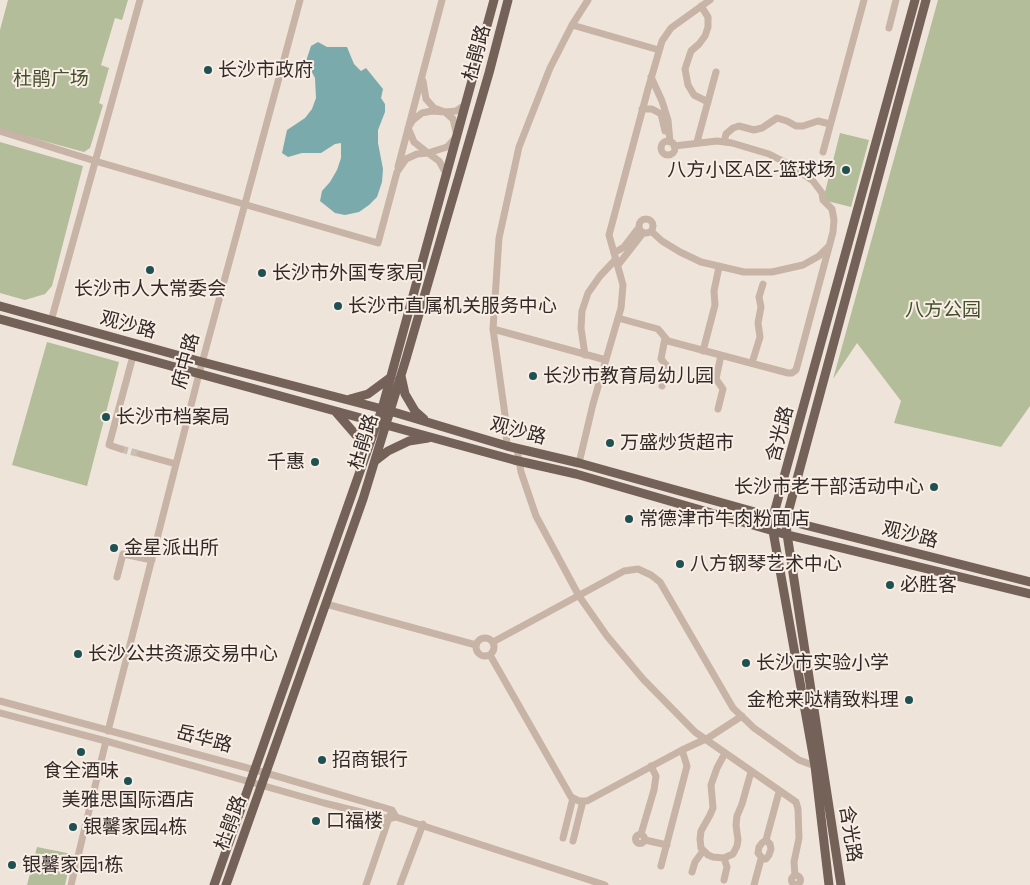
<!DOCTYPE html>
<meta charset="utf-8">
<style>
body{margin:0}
canvas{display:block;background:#efe4d9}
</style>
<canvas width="1030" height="885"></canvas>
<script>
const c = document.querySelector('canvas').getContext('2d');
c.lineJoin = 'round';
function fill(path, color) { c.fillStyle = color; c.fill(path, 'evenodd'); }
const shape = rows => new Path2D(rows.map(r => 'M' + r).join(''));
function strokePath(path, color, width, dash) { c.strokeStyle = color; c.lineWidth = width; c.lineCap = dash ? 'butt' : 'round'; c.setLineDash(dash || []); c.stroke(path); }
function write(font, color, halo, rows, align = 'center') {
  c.font = font + ' "Alegreya Sans","Noto Sans SC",sans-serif'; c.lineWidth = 4; c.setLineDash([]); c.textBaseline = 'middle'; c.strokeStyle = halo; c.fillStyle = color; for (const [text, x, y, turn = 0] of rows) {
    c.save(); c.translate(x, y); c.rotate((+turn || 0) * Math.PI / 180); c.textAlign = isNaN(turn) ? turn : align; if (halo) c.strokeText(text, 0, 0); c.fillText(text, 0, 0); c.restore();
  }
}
const green = shape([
 [8,0,128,0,122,20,115,18,101,65,109,68,99,103,103,105,90,148,84,152,0,129,0,30],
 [938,0,1030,0,1030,406,1001,447,894,423,901,401,857,343,833,379],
 [840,133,869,140,851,207,823,200],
 [0,142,83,166,52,286,45,294,25,300,0,293],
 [47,342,119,362,87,486,12,465],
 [37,847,72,854,65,885,27,885]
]);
const water = shape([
 [318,42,327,47,347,47,354,64,361,71,366,68,383,89,381,98,385,104,385,112,378,130,378,143,383,169,382,182,377,197,369,205,359,212,345,215,335,213,320,201,322,191,330,182,337,170,341,158,341,143,335,144,321,153,302,153,288,157,282,153,287,130,305,118,312,109,316,98,315,78,306,61,311,46]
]);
const minorTunnel = shape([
 [121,449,140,454]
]);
const minor = shape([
 [701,6,708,17,708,27,705,36,699,44,691,51,685,69,688,85,694,95,708,102],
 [572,25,659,50],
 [889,28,896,0],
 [651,77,662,101,668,120,670,142],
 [423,81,426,99,434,108,445,112,456,111,466,104],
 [642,109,652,109,661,114,665,131],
 [432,111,445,112,453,119,457,136,447,147,428,153,414,142,408,128,413,120,422,113,432,111],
 [0,131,95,161,378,243,397,172,406,159,417,154,428,153,439,161,447,175],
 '661 148a7 7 0 1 1 14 0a7 7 0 1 1-14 0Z',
 [697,142,716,72],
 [724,142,726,134,733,128,739,126,754,130,762,128,777,118,787,121,796,126,803,126,818,121,830,124],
 [823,152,864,0],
 [398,167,442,0],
 '639 226a7 7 0 1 1 14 0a7 7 0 1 1-14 0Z',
 [651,231,662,241,680,252,701,262,744,272,772,272,803,265,819,256,828,247],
 [614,253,624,247,637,230],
 [618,265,643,233],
 [618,318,658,329,668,341,788,373,792,373,796,370,798,363,833,232,834,220,832,209,823,200,822,193,813,181,790,165,769,154,732,143,717,141,674,146],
 [51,321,140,0],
 [493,329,606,360],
 [703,351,715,305,714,291,719,267],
 [585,355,581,328,582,311,588,293,600,276,616,259],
 [752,363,760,337,758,323,761,307,759,297,763,284],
 [662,386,667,369,666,365,661,359,665,338],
 [718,409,723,389,716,379,721,355],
 [507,446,505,415,493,329,499,238,519,147,550,68,572,25,588,0],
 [121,449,109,445,133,356],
 [517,449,521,472,536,516,579,596,607,636,643,679,695,732,796,802,798,809,799,838,794,862,795,875],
 [140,454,176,464],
 [579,463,593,404,621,308,623,285,609,235,648,89,662,41,671,28,710,0],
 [117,577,123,554,152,560],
 [326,604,476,645],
 '476 647a9 9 0 1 1 18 0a9 9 0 1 1-18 0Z',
 [493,642,624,571,638,569,651,575,660,582,733,708,754,728,799,760,815,766],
 [490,655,571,797,579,801,587,801,682,750,708,738,742,716],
 [0,701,266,773,392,810,396,817],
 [0,713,106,741,324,803,389,819,396,817,605,885],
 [108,731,199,374,300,0],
 [725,753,717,768,711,785,713,808,710,815,701,831,700,839,701,848,708,855,713,857,724,858,733,854,737,846,738,840,736,825,737,816,742,804,751,772],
 [641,834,654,790,656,776,651,766],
 '635.5 839a4.5 4.5 0 1 1 9 0a4.5 4.5 0 1 1-9 0Z',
 [563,838,573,798],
 [645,840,667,845],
 [766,840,770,844,771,849,769,855,766,859,763,859,758,853,759,847,762,843,766,840,779,792],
 [573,841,583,801],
 [724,858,727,867,724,880],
 [661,866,687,766,682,750],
 [692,872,695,862,703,851],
 '791.5 880a4.5 4.5 0 1 1 9 0a4.5 4.5 0 1 1-9 0Z',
 [71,885,106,741],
 [366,885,390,815],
 [400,885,423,824],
 [754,885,761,859]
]);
const major = shape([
 [0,306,202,362,390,411,507,446,579,463,773,517,1030,582],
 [0,319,514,460,576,474,784,534,1030,594],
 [401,376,405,394,415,411,424,419],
 [350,399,368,394,391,377],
 [335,411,362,442,364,457],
 [375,461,388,451,409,441,428,438],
 [214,885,382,409,494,0],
 [226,885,363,499,406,359,489,73,508,0],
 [829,885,815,766,773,531,773,517,915,0],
 [841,885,787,534,786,520,926,0]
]);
const markers = [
 [208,70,5,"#1f5052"],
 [846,170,5,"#1f5052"],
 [150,270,5,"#1f5052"],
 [262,273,5,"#1f5052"],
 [338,306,5,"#1f5052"],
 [533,376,5,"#1f5052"],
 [106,417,5,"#1f5052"],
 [610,443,5,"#1f5052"],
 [315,462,5,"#1f5052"],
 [934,487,5,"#1f5052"],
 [629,519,5,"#1f5052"],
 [114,548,5,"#1f5052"],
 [680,564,5,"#1f5052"],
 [890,585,5,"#1f5052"],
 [78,654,5,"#1f5052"],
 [746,663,5,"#1f5052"],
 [909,700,5,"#1f5052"],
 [81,752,5,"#1f5052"],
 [322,760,5,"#1f5052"],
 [128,781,5,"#1f5052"],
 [316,821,5,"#1f5052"],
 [73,827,5,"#1f5052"],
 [12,865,5,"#1f5052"]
];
const streetNames = [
 ["杜鹃路",477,53,-75],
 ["观沙路",128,325,15],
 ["府中路",186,361,-75],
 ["观沙路",518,431,15],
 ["含光路",780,434,-75],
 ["杜鹃路",364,442,-73],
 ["观沙路",910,535,14],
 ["岳华路",204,739,15],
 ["杜鹃路",231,823,-70],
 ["含光路",850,834,81]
];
const poiNames = [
 ["长沙市政府",218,70],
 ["八方小区A区-篮球场",836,170,"right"],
 ["长沙市外国专家局",272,273],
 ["长沙市人大常委会",150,289,"center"],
 ["长沙市直属机关服务中心",348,306],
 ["长沙市教育局幼儿园",543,376],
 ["长沙市档案局",116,417],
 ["万盛炒货超市",620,443],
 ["千惠",305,462,"right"],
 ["长沙市老干部活动中心",924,487,"right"],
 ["常德津市牛肉粉面店",639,519],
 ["金星派出所",124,548],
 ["八方钢琴艺术中心",690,564],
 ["必胜客",900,585],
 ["长沙公共资源交易中心",88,654],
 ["长沙市实验小学",756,663],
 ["金枪来哒精致料理",899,700,"right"],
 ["招商银行",332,760],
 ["食全酒味",81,771,"center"],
 ["美雅思国际酒店",128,800,"center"],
 ["口福楼",326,821],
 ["银馨家园4栋",83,827],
 ["银馨家园1栋",22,865]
];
const parkNames = [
 ["杜鹃广场",51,79],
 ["八方公园",943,310]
];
fill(green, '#b3bd9a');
fill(water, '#7aaaab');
strokePath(minorTunnel, '#c9bfb5', 7, [7, 3.5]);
strokePath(minor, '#c7b4a6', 7);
strokePath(major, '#746158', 9);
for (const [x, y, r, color] of markers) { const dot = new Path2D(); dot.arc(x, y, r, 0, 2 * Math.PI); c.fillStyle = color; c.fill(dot); strokePath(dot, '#f8eee5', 2); }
write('19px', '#332a27', '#f8eee5', streetNames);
write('19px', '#332a27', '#f8eee5', poiNames, 'left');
write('19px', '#44502c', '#f8eee5', parkNames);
</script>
